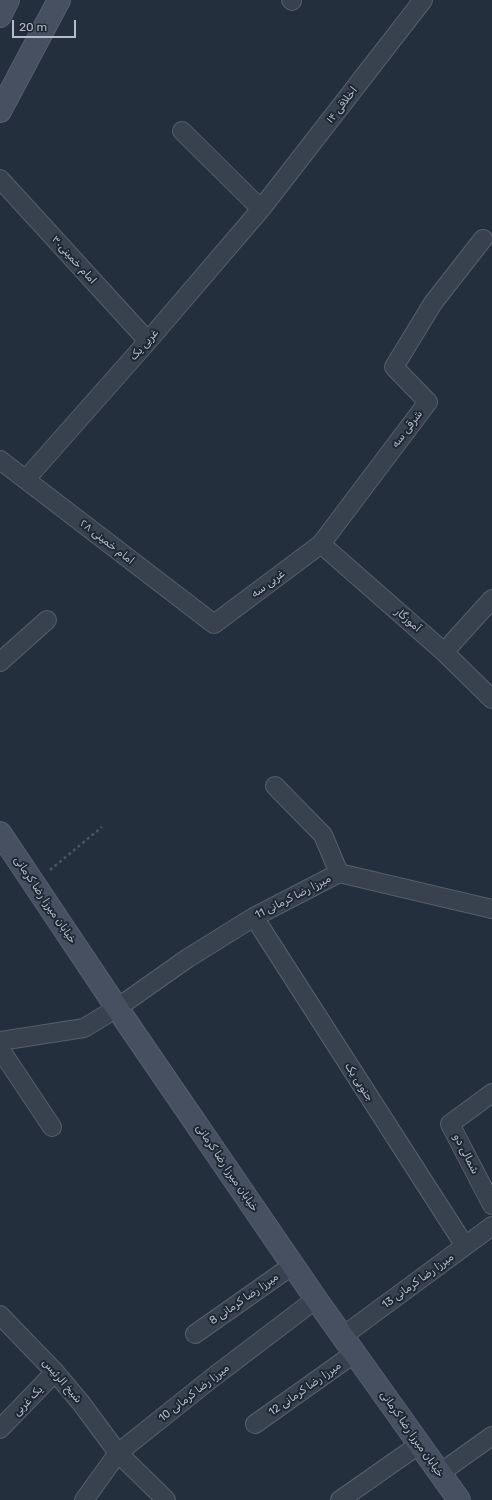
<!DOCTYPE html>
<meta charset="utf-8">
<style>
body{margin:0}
#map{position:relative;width:492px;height:1500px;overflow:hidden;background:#242f3e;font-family:Rubik,sans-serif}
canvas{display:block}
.scale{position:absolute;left:12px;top:20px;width:64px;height:18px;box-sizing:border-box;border:2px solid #b4bcc9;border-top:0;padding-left:5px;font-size:12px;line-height:14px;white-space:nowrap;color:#b4bcc9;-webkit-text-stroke:3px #1d2633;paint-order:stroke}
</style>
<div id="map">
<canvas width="492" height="1500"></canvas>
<div class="scale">20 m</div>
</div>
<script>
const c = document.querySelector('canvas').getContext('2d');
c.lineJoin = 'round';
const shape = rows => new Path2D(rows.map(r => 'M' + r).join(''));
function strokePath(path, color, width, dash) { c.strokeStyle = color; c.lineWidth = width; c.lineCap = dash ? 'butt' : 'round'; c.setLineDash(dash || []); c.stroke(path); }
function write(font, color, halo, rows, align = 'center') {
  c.font = font + ' Rubik,Vazirmatn,sans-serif'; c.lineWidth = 4; c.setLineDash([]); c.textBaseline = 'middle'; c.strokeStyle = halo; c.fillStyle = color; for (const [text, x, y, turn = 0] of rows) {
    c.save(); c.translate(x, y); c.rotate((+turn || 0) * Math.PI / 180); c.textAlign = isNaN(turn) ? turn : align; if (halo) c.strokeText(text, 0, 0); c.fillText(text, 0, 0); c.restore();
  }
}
const path = shape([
 [50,870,102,827]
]);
const minor = shape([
 [291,0,292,1],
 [182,131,261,209],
 [0,179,148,341],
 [0,460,214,624,321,544,428,402,394,367,433,303,483,239],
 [26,479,148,341,261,209,423,0],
 [321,544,444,652,492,699],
 [444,652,492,599],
 [0,662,47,620],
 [275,786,323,835,339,873],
 [254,917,465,1246],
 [0,1041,84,1028,117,1008,188,958,254,917,339,873,492,909],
 [0,1049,52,1127],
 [492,1093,450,1124,492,1205],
 [0,1315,55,1372,81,1403,118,1453,166,1500],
 [195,1334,293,1265],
 [343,1336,492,1226],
 [255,1424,355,1353],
 [0,1429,55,1372],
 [440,1473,492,1436],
 [84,1500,118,1453,212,1378,316,1299],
 [340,1500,420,1444]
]);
const secondary = shape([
 [0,16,8,0],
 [0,111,59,0],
 [0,833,117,1008,316,1299,459,1500]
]);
const streetNames = [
 ["اخلاقی ۱۴",342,105,-52],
 ["امام خمینی۳۰",74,260,48],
 ["غربی یک",144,345,-49],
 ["شرقی سه",407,429,-53],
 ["امام خمینی ۲۸",107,542,38],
 ["غربی سه",268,584,-37],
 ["آموزگار",408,620,41],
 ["میرزا رضا کرمانی 11",293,897,-27],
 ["خیابان میرزا رضا کرمانی",45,900,56],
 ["جنوبی یک",359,1082,57],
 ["شمالی دو",466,1154,63],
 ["خیابان میرزا رضا کرمانی",227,1168,56],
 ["میرزا رضا کرمانی 13",418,1281,-36],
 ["میرزا رضا کرمانی 8",244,1299,-35],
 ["شیخ الرئیس",62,1381,49],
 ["میرزا رضا کرمانی 12",305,1389,-35],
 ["میرزا رضا کرمانی 10",194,1393,-38],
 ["یک غربی",28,1401,-46],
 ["خیابان میرزا رضا کرمانی",412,1434,55]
];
strokePath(minor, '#565f6c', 20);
strokePath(secondary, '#565f6c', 24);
strokePath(path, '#44595c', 2.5, [3, 3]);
strokePath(minor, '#38414e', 18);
strokePath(secondary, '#465061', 22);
write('11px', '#b4bcc9', '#1d2633', streetNames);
</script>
